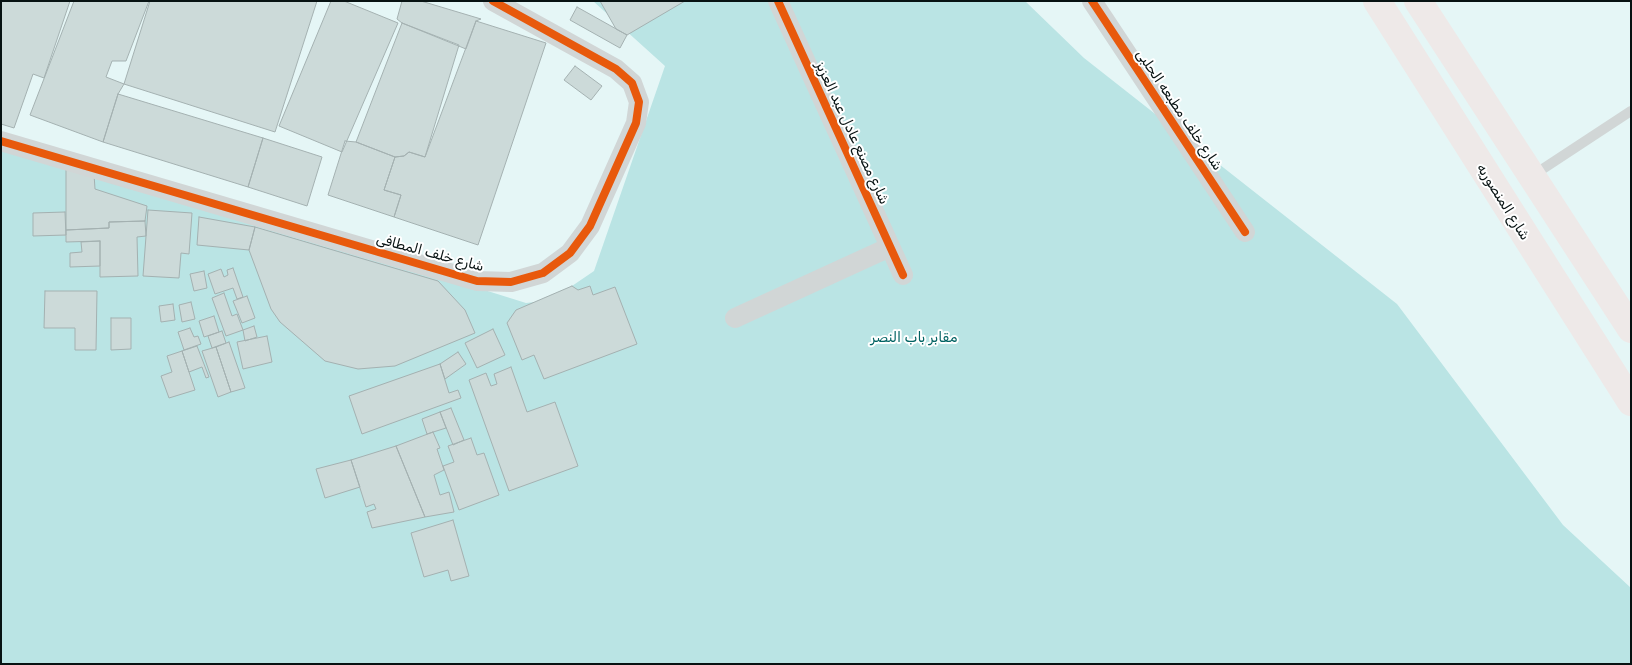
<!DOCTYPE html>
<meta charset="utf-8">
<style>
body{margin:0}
#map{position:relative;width:1632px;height:665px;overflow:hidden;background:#e5f6f6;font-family:Rubik,sans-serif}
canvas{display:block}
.frame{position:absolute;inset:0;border:2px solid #071212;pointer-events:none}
</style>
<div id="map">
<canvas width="1632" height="665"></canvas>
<div class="frame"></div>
</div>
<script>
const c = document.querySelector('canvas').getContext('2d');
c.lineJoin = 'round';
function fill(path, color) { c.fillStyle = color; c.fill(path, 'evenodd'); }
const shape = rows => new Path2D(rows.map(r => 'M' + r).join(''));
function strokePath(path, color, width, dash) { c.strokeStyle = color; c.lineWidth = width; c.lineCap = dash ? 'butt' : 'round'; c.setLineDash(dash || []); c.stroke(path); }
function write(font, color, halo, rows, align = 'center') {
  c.font = font + ' Rubik,Cairo,sans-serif'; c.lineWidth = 4; c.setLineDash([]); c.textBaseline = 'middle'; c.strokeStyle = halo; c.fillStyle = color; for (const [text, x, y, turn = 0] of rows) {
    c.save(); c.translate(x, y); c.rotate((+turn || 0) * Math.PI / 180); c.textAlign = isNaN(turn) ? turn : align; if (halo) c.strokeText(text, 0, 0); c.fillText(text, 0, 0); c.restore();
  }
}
const green = shape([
 [593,1,1025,1,1084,58,1397,304,1563,525,1631,588,1631,664,1,664,1,139,526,303,535,302,572,286,594,271,665,66]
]);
const building = shape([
 [1,1,70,1,44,78,33,74,14,128,1,124,1,1],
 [74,1,149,1,126,61,112,61,106,77,124,84,118,94,103,142,30,115,74,1],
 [150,1,317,1,275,132,124,84,150,1],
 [331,1,344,1,398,23,342,152,279,126,331,1],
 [402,1,421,1,481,19,476,21,466,49,402,23,397,19,402,1],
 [600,1,685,1,627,35,616,29,600,1],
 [577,7,627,35,620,48,570,20,577,7],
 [476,21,546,43,478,245,394,217,401,195,384,190,395,157,404,156,409,152,425,157,476,21],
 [402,23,459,45,425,157,409,152,404,156,395,157,356,142,402,23],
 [575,66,602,86,591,100,564,80,575,66],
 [118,94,263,138,248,187,103,142,118,94],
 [263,138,322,157,307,206,248,187,263,138],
 [345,141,356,142,395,157,384,190,401,195,394,217,328,195,345,141],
 [66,170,94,174,95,189,147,206,145,221,109,222,109,228,66,230,66,170],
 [148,210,192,213,189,254,181,253,179,278,143,276,148,210],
 [65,212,66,235,33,236,33,213,65,212],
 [199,217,255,227,249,250,197,245,199,217],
 [145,221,146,236,137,237,138,276,100,277,100,241,66,242,66,230,109,228,109,222,145,221],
 [255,227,438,281,465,310,475,333,395,366,358,369,325,361,280,322,271,309,249,250,255,227],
 [100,241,100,266,70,267,70,253,82,252,81,242,100,241],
 [233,268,243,297,237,299,233,288,215,294,208,274,221,269,224,277,228,275,227,270,233,268],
 [204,271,207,288,194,291,190,274,204,271],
 [572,286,578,290,590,286,593,295,615,287,637,344,544,379,534,355,522,360,507,323,516,310,572,286],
 [45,291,97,291,96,350,75,350,75,328,44,328,45,291],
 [224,293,232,316,237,314,243,330,226,336,212,298,224,293],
 [247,296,255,318,242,323,233,301,247,296],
 [191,302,195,319,182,322,179,305,191,302],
 [173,304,175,320,161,322,159,306,173,304],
 [214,316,219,332,204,337,199,321,214,316],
 [111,318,131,318,131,349,111,350,111,318],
 [254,326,257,337,245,341,243,330,254,326],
 [190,328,194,337,198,336,201,344,184,350,178,332,190,328],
 [493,329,505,355,477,368,465,343,493,329],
 [222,331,226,343,212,348,208,336,222,331],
 [267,336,272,362,243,369,237,342,267,336],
 [229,342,245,388,231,392,216,347,229,342],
 [197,346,209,377,206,378,202,367,189,372,182,351,197,346],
 [216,347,231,392,218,397,202,351,216,347],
 [182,351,195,390,169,398,161,376,172,372,167,356,182,351],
 [458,352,466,364,445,379,440,364,458,352],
 [440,364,449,393,458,390,461,398,362,434,349,396,440,364],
 [511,367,527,412,555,402,578,466,509,491,469,380,486,373,491,386,497,384,494,374,511,367],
 [451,408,464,440,453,445,440,412,451,408],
 [440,412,446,428,427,434,422,419,440,412],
 [433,432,440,448,437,449,444,470,434,475,440,495,449,492,454,512,425,517,396,446,433,432],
 [471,438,477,455,484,453,499,495,459,510,443,466,454,462,448,446,471,438],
 [396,446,425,517,372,528,367,512,376,509,374,504,366,507,351,460,396,446],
 [351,460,360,487,325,498,316,469,351,460],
 [453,520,469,576,451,581,448,570,424,577,411,533,453,520]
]);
const service = shape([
 [1532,176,1631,111]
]);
const minor = shape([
 [778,1,903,275],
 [1092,1,1245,232],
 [1,141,477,281,511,282,543,273,570,253,590,226,636,123,639,102,632,83,616,69,493,1],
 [735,318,890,247]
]);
const primary = shape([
 [1377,1,1631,402],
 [1418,1,1631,329]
]);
const cycleway = shape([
 [778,1,903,275],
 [1092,1,1245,232],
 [1,141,477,281,511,282,543,273,570,253,590,226,636,123,639,102,632,83,616,69,493,1]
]);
const streetNames = [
 ["شارع خلف مطبعه الحلبى",1179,110,56],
 ["شارع مصنع عادل عبد العزيز",852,133,65],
 ["شارع المنصوريه",1503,202,58],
 ["شارع خلف المطافى",430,253,15]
];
const parkNames = [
 ["مقابر باب النصر",914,338]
];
fill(green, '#bae4e4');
fill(building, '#ccdad9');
strokePath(building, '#a4b1b1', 1);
strokePath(service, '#d1d6d6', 10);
strokePath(minor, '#d1d6d6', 20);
strokePath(primary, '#eee9e8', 28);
strokePath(cycleway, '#e8590c', 8);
write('14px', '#071212', '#fff', streetNames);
write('14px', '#006262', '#fff', parkNames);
</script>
